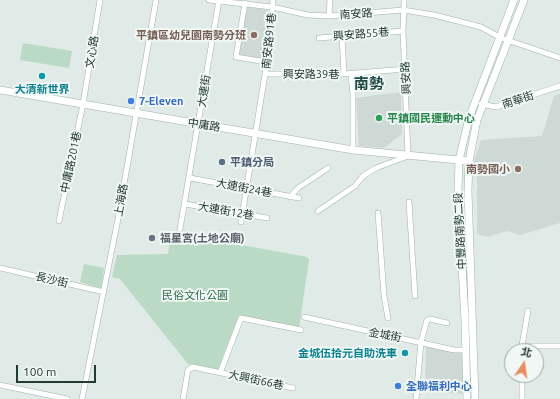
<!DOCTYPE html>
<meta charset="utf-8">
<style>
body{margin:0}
#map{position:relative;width:560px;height:399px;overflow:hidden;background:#e0eae6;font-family:Ubuntu,"Noto Sans TC",sans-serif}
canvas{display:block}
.north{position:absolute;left:504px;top:343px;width:40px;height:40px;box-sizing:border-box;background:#f0f7f4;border:1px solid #9eaba8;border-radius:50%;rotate:13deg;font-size:11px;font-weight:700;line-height:16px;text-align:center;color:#223935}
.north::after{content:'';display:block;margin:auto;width:14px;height:18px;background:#e88f60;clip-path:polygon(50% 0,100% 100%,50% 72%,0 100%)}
.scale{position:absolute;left:16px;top:365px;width:80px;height:18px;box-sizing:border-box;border:2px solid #223935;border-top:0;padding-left:5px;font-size:12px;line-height:14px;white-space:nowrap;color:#223935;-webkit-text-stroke:3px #f0f7f4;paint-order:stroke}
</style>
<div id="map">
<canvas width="560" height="399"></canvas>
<div class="north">北</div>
<div class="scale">100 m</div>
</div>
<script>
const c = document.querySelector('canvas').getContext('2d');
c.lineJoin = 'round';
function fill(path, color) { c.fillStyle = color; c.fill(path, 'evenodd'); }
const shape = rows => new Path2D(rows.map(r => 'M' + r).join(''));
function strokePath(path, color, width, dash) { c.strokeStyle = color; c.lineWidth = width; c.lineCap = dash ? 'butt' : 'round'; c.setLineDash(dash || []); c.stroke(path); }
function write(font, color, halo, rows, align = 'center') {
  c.font = font + ' Ubuntu,"Noto Sans TC",sans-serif'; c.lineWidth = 4; c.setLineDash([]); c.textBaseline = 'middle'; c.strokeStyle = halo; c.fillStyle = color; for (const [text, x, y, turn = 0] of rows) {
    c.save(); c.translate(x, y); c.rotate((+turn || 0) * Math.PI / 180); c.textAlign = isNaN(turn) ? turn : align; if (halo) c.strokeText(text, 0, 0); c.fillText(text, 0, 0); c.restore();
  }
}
const built = shape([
 [246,7,267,10,270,14,264,59,238,57],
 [401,92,402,134,384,148,359,146,356,98],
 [560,94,560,223,520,235,507,231,487,237,477,234,477,178,474,161,481,140,542,136,554,96],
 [426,347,464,352,464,394,425,392]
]);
const green = shape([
 [23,43,72,51,69,68,20,60],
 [171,232,307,257,309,260,299,328,239,315,218,369,188,364,120,279,112,277,117,255,168,254],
 [84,264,104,268,101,288,80,282]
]);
const minor = shape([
 [209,0,272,7,308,15,329,16,403,10,434,15,481,27,501,38,560,58],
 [245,3,236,57,267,62],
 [329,16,330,0],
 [342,36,344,74],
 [319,38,403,31],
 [265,74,344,74,406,69],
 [351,74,353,95,353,150],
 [481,104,496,107,560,86],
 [190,178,299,198],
 [290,197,298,188,328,168],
 [409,202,415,296],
 [185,204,267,218],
 [318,211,355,186,363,176,376,168,408,156,403,31,404,0],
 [378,213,384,296,388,318],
 [59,221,83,104,100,0],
 [241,222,267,62,273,0],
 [180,229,219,0],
 [0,268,104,292],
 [304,317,454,350,466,350],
 [522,346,560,346],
 [521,351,528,311],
 [220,373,241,318,301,330],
 [522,375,522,399],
 [0,385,67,399],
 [82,399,118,219,156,0],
 [183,399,188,370,193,367,293,388],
 [416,399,421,342,427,320,430,319,447,323]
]);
const tertiary = shape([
 [0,90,353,150,469,161]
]);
const secondary = shape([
 [467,399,465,320,458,191,459,160,469,118,514,0],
 [475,399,468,191,469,161,477,120,524,0]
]);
const markers = [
 [254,35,4,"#8d6e63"],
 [42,76,4,"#0f9aa8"],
 [131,101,4,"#3f7fe0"],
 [379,118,4,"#2e9e5b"],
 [222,162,4,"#5c6f8a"],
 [518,169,4,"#8d6e63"],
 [152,238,4,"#6b7280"],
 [405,353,4,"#0f9aa8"],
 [398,386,4,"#3f7fe0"]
];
const streetNames = [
 ["南安路",356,14,-4],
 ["興安路55巷",361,34,-5],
 ["南安路91巷",269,41,-84],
 ["文心路",92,52,-81],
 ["興安路39巷",311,74],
 ["興安路",406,78,-93],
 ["大連街",204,91,-81],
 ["南華街",518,100,-18],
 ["中庸路",204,125,9],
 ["中庸路201巷",71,162,-78],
 ["大連街24巷",244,188,11],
 ["上海路",121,200,-80],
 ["大連街12巷",226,211,10],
 ["中豐路南勢二段",460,231,-93],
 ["長沙街",52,280,13],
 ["金城街",385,335,11],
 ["大興街66巷",256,380,12]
];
const educationNames = [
 ["平鎮區幼兒園南勢分班",246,35],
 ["南勢國小",510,169]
];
const cultureNames = [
 ["大清新世界",42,89],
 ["金城伍拾元自助洗車",397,353,"right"]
];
const shopNames = [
 ["7-Eleven",139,101],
 ["全聯福利中心",406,386]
];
const leisureNames = [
 ["平鎮國民運動中心",387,118]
];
const serviceNames = [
 ["平鎮分局",230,162]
];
const worshipNames = [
 ["福星宮(土地公廟)",160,238]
];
const parkNames = [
 ["民俗文化公園",195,295]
];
const districtNames = [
 ["南勢",369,84]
];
fill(built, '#ced9d5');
fill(green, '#badac6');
strokePath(minor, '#a3b1ad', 6);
strokePath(tertiary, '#a3b1ad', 8);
strokePath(secondary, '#a0b5af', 8);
strokePath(minor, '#fff', 5);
strokePath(tertiary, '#fff', 7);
strokePath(secondary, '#fff', 7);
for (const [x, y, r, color] of markers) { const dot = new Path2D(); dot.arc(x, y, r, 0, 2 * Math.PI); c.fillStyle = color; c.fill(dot); strokePath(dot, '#f0f7f4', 1.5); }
write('11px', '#223935', '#f0f7f4', streetNames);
write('bold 11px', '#785e54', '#f0f7f4', educationNames, 'right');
write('bold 11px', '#0d838f', '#f0f7f4', cultureNames);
write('bold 11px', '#366cbe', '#f0f7f4', shopNames, 'left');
write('bold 11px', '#27864d', '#f0f7f4', leisureNames, 'left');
write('bold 11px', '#4e5e75', '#f0f7f4', serviceNames, 'left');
write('bold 11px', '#5b616d', '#f0f7f4', worshipNames, 'left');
write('11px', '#2f6d4d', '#f0f7f4', parkNames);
write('bold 15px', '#1f4943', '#f0f7f4', districtNames);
</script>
